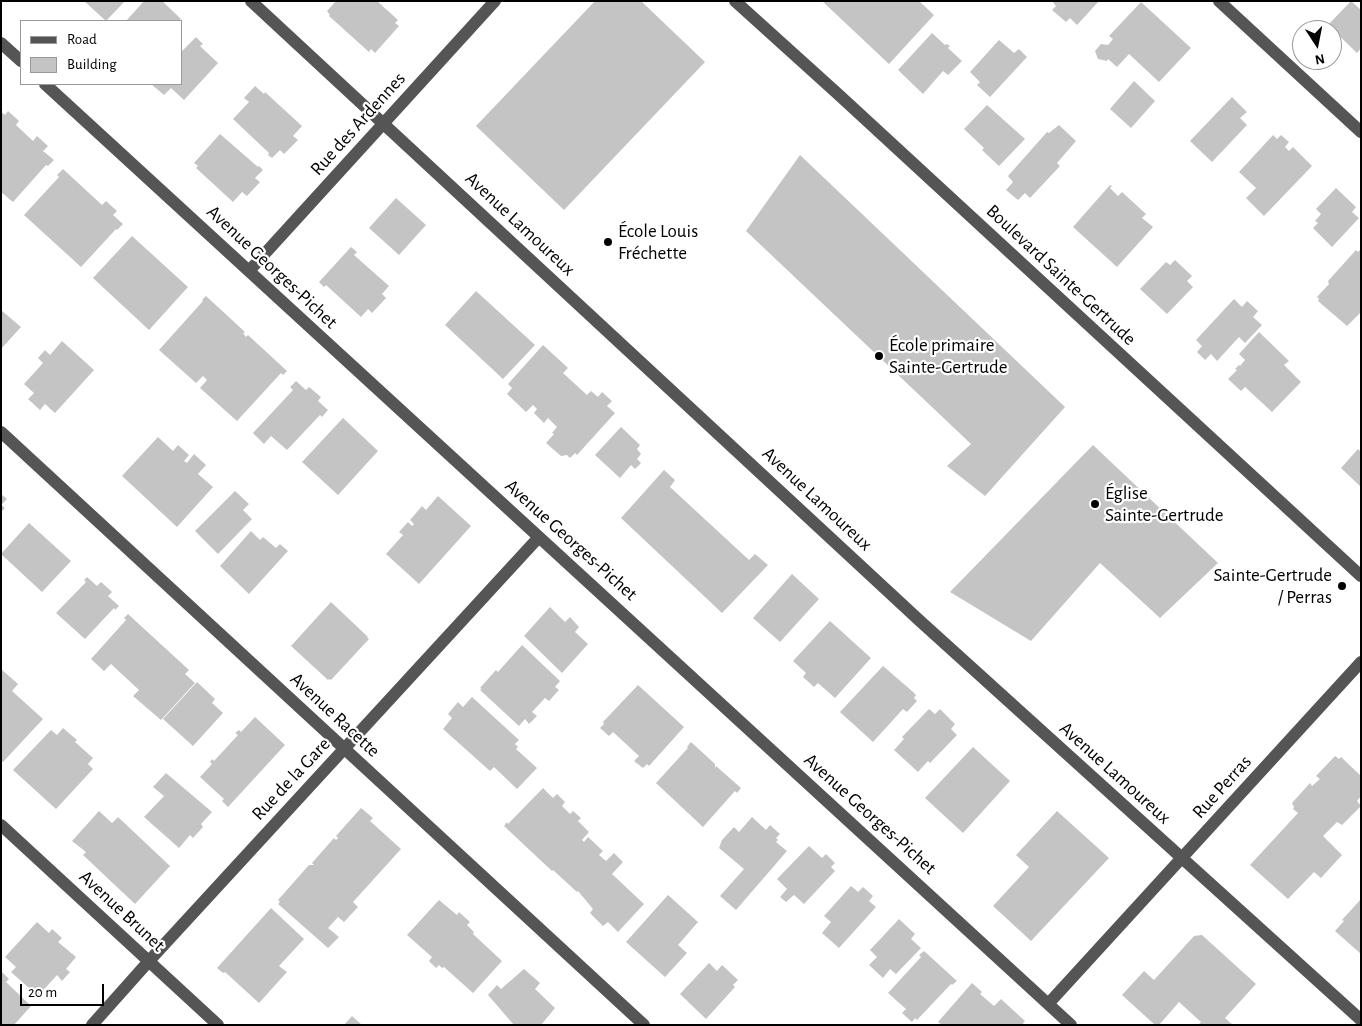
<!DOCTYPE html>
<meta charset="utf-8">
<style>
body{margin:0}
#map{position:relative;width:1362px;height:1026px;overflow:hidden;background:#fff;font-family:"Alegreya Sans",sans-serif}
canvas{display:block}
.frame{position:absolute;inset:0;border:2px solid #000;pointer-events:none}
.legend{position:absolute;left:20px;top:20px;width:162px;height:65px;box-sizing:border-box;background:#fff;border:1px solid #999;margin:0;padding:6px 9px;list-style:none;font-size:15px;color:#000}
.legend li{display:flex;align-items:center;gap:10px;height:25px}
.legend b{width:25px;border:1px solid #999}
.north{position:absolute;left:1292px;top:20px;width:50px;height:50px;box-sizing:border-box;background:#fff;border:1px solid #999;border-radius:50%;rotate:169deg;font-size:14px;font-weight:700;line-height:20px;text-align:center;color:#000}
.north::after{content:'';display:block;margin:auto;width:18px;height:22px;background:#000;clip-path:polygon(50% 0,100% 100%,50% 72%,0 100%)}
.scale{position:absolute;left:20px;top:984px;width:84px;height:22px;box-sizing:border-box;border:2px solid #000;border-top:0;padding-left:6px;font-size:15px;line-height:18px;white-space:nowrap;color:#000;-webkit-text-stroke:4px #fff;paint-order:stroke}
</style>
<div id="map">
<canvas width="1362" height="1026"></canvas>
<div class="frame"></div>
<ul class="legend">
<li><b style="height:6px;background:#555"></b>Road</li>
<li><b style="height:14px;background:#c4c4c4"></b>Building</li>
</ul>
<div class="north">N</div>
<div class="scale">20 m</div>
</div>
<script>
const c = document.querySelector('canvas').getContext('2d');
c.lineJoin = 'round';
function fill(path, color) { c.fillStyle = color; c.fill(path, 'evenodd'); }
const shape = rows => new Path2D(rows.map(r => 'M' + r).join(''));
function strokePath(path, color, width, dash) { c.strokeStyle = color; c.lineWidth = width; c.lineCap = dash ? 'butt' : 'round'; c.setLineDash(dash || []); c.stroke(path); }
function write(font, color, halo, rows, align = 'center') {
  c.font = font + ' "Alegreya Sans",sans-serif'; c.lineWidth = 4.5; c.setLineDash([]); c.textBaseline = 'middle'; c.strokeStyle = halo; c.fillStyle = color; for (const [text, x, y, turn = 0] of rows) {
    c.save(); c.translate(x, y); c.rotate((+turn || 0) * Math.PI / 180); c.textAlign = isNaN(turn) ? turn : align; if (halo) c.strokeText(text, 0, 0); c.fillText(text, 0, 0); c.restore();
  }
}
const building = shape([
 [84,1,125,1,106,21],
 [144,1,162,1,181,19,179,21,126,21],
 [336,1,377,1,398,20,395,23,399,26,375,53,371,49,369,52,329,16,330,15,327,11],
 [595,1,641,1,705,62,564,210,476,126],
 [822,1,919,1,934,15,889,64],
 [1052,1,1099,1,1077,25,1070,18,1066,22,1052,10,1056,6],
 [1351,1,1361,10,1361,48,1357,53,1328,25],
 [1141,2,1191,48,1159,82,1129,54,1117,67,1108,59,1107,61,1098,59,1095,51,1101,44,1108,45,1113,39,1109,36],
 [932,33,945,45,947,44,950,46,948,48,962,61,948,75,943,71,923,94,898,70],
 [196,37,203,44,200,46,218,63,184,100,171,88,164,95,151,84,181,84,181,52],
 [999,40,1014,53,1019,49,1027,57,990,97,977,85,980,82,970,72],
 [1134,81,1155,101,1131,128,1110,109],
 [255,86,264,94,265,92,302,126,293,136,298,140,284,154,280,150,272,158,268,155,269,153,233,119,249,102,244,98],
 [1232,97,1247,112,1240,118,1247,125,1212,162,1190,141],
 [987,105,1025,139,999,166,982,150,984,148,964,129],
 [8,111,19,121,16,125,33,141,37,136,48,146,43,151,54,160,48,166,46,165,13,202,1,192,1,112,5,115],
 [1059,125,1076,141,1057,163,1060,166,1030,198,1025,193,1018,200,1006,190,1013,182,1008,176,1047,132,1049,133],
 [220,134,258,167,259,166,263,170,255,178,260,182,247,196,242,192,233,202,196,168,198,166,194,163],
 [1273,135,1277,139,1281,135,1289,142,1285,147,1289,151,1293,147,1312,166,1264,216,1246,198,1256,188,1239,172],
 [800,155,1065,407,985,496,947,466,971,444,746,231],
 [63,169,102,205,106,201,117,211,113,215,123,224,117,230,116,229,81,267,24,215,59,177,57,175],
 [1110,185,1112,186,1110,188,1118,196,1122,192,1146,214,1142,218,1153,227,1117,267,1073,227],
 [1336,188,1356,207,1352,212,1359,218,1332,247,1313,228,1318,223,1315,221,1321,214,1316,209],
 [396,198,426,225,399,255,369,228],
 [132,236,188,287,149,330,93,278],
 [351,247,357,252,354,255,389,286,382,294,386,298,372,313,368,309,361,317,326,285,324,287,319,282],
 [1361,249,1361,312,1347,326,1318,301,1319,299,1317,297,1329,284,1328,281,1356,250,1358,252],
 [1175,260,1192,276,1187,281,1193,287,1167,314,1140,289,1166,262,1170,265],
 [476,291,535,345,503,379,445,325],
 [206,296,245,332,243,333,246,337,248,335,287,371,283,375,281,373,237,421,200,388,207,380,203,376,196,383,159,350,203,301,202,300],
 [1234,299,1242,307,1247,301,1258,311,1253,317,1262,325,1245,343,1239,337,1217,361,1211,354,1205,360,1197,352,1202,346,1196,340],
 [1,310,21,327,1,349],
 [1259,332,1289,361,1284,365,1301,382,1272,412,1245,387,1241,391,1228,379,1237,370,1235,369,1239,365,1240,366,1245,360,1239,354],
 [62,341,94,370,55,413,45,404,40,410,28,399,34,393,24,384,43,363,38,358,45,350,50,355],
 [543,345,568,368,563,373,587,395,591,391,598,397,602,392,612,401,607,406,615,413,577,455,575,453,570,458,567,455,561,456,546,443,554,434,552,433,557,427,548,418,544,423,534,413,537,409,533,405,526,412,507,394,512,388,508,384],
 [296,381,306,390,309,387,321,397,318,401,328,410,322,417,320,415,287,450,271,436,264,444,253,433,293,390,290,387],
 [343,418,378,451,338,495,302,462],
 [621,427,640,445,637,449,641,454,637,459,641,463,635,469,631,465,620,478,595,455],
 [158,437,173,451,178,445,189,455,184,461,187,463,194,454,206,465,198,474,213,487,177,527,122,476],
 [1093,445,1218,563,1160,618,1100,563,1031,641,950,592],
 [1358,449,1361,452,1361,487,1341,468],
 [664,470,675,480,670,487,749,560,755,554,768,565,722,613,621,518],
 [235,491,249,504,243,510,252,519,218,554,195,531],
 [1,494,7,499,1,505,5,508,1,512],
 [438,496,471,526,419,584,386,554,403,535,399,532,408,522,412,526,414,524,410,520,422,506,426,510],
 [29,523,71,561,42,592,1,554],
 [251,531,260,540,263,537,276,548,280,544,288,551,249,594,220,566],
 [792,574,819,599,780,642,753,618],
 [87,577,97,586,101,582,112,592,108,596,119,606,115,610,114,608,85,639,56,613,86,582,84,580],
 [331,602,368,637,367,638,369,639,331,680,329,679,328,680,291,646],
 [550,607,565,622,570,617,579,627,575,632,588,644,562,673,524,636],
 [128,614,189,670,185,674,195,683,161,720,133,696,139,690,111,664,104,671,91,659,126,620,124,618],
 [830,621,871,658,835,698,818,683,814,687,803,677,806,673,793,661],
 [522,645,560,681,555,687,559,690,549,701,545,698,532,712,537,716,529,724,525,719,519,726,480,690,482,689,480,688,496,670,498,672],
 [883,666,912,691,916,695,914,698,917,701,907,712,903,709,873,742,840,712],
 [1,669,18,684,12,691,43,719,3,762,1,760],
 [197,682,215,699,212,703,223,713,193,746,163,719],
 [638,685,684,727,649,766,647,764,643,768,634,761,639,756,613,732,609,736,600,728,604,724,603,722],
 [472,697,519,740,515,744,518,747,516,749,537,768,517,789,494,767,490,771,443,729,452,718,448,714,458,702,463,707],
 [929,709,935,714,940,709,955,724,951,729,957,735,930,763,928,761,918,772,894,750,904,739,902,737],
 [255,717,285,745,228,807,222,801,224,799,200,777,212,764,210,762,212,759,214,761,238,735,235,733,239,730,241,732],
 [63,728,77,740,75,742,93,758,88,764,93,769,56,809,13,770,51,730,57,735],
 [691,742,715,764,715,768,716,766,741,788,737,793,735,791,703,827,656,783,688,748,687,747],
 [973,747,1010,781,963,833,925,798],
 [1335,756,1339,759,1341,757,1361,776,1361,796,1357,801,1361,806,1342,825,1337,822,1323,836,1342,855,1321,878,1314,872,1288,899,1250,865,1298,813,1293,809,1294,807,1292,803,1310,783,1312,786,1320,779,1316,776],
 [166,773,212,812,201,824,203,827,193,838,190,835,179,848,144,817,164,796,153,787],
 [543,788,553,798,557,794,565,802,562,806,570,814,573,811,581,818,578,821,589,832,582,840,584,842,588,837,603,851,599,855,606,861,614,853,623,862,612,874,644,904,618,932,608,922,603,926,590,913,593,909,578,891,577,892,553,870,552,871,504,826,507,822,508,824],
 [361,808,373,818,370,821,401,849,353,902,358,907,344,922,338,917,328,928,339,937,328,948,278,904,280,902,278,900,309,865,314,865,312,863,334,838,336,840,338,838,336,836],
 [99,811,112,823,118,817,170,866,135,904,83,855,86,852,72,841],
 [1057,811,1109,858,1031,941,993,906,1029,867,1016,855],
 [752,817,766,830,770,825,780,834,776,838,778,840,776,842,787,851,736,910,720,896,744,869,719,848,722,840,734,827,739,832],
 [809,846,822,858,826,854,835,863,831,867,835,871,804,904,794,895,786,902,780,897,787,889,777,879],
 [851,886,858,892,863,887,873,896,869,901,876,907,839,948,822,933,831,922,824,916],
 [668,895,698,922,678,945,687,953,665,977,626,942],
 [1361,899,1361,954,1335,931,1344,921,1342,920],
 [439,900,457,915,459,912,470,922,467,925,474,932,473,934,502,961,473,993,444,967,442,968,439,965,436,968,429,961,432,957,407,935],
 [271,908,304,939,279,966,287,972,259,1003,225,972,223,973,217,968],
 [899,919,915,934,911,939,921,948,896,974,890,969,883,978,869,965,877,957,870,950],
 [37,922,49,933,52,929,62,938,58,942,76,957,66,969,70,972,62,981,57,975,38,996,11,972,16,967,5,957],
 [1202,935,1256,984,1225,1018,1233,1025,1198,1025,1201,1022,1179,1002,1159,1025,1155,1025,1122,995,1144,971,1154,980,1194,936],
 [924,951,957,981,952,985,951,984,917,1020,915,1018,912,1022,902,1013,906,1009,888,993,921,957,919,955],
 [709,963,717,971,722,965,738,980,733,985,735,987,706,1019,680,994],
 [524,969,540,983,535,989,555,1008,541,1025,514,1025,488,995,497,985,501,989],
 [1,971,9,979,6,982,31,1006,14,1025,1,1025],
 [972,983,982,992,980,994,994,1006,1001,999,1025,1021,1023,1023,1024,1025,942,1025,938,1022],
 [352,1016,362,1025,344,1025]
]);
const minor = shape([
 [251,1,920,621,1361,1020],
 [735,1,839,95,1361,576],
 [1219,1,1361,132],
 [1,43,21,61],
 [45,84,1071,1025],
 [249,271,495,1],
 [1,432,644,1025],
 [1,825,218,1025],
 [1049,1003,1361,662],
 [92,1025,149,961,539,537]
]);
const markers = [
 [608,242,5,"#000"],
 [879,356,5,"#000"],
 [1095,504,5,"#000"],
 [1342,586,5,"#000"]
];
const streetNames = [
 ["Rue des Ardennes",358,124,-48],
 ["Avenue Lamoureux",520,224,43],
 ["Avenue Georges-Pichet",272,267,43],
 ["Boulevard Sainte-Gertrude",1061,275,43],
 ["Avenue Lamoureux",817,499,43],
 ["Avenue Georges-Pichet",571,540,42],
 ["Avenue Racette",335,715,43],
 ["Avenue Lamoureux",1115,773,42],
 ["Rue de la Gare",291,779,-47],
 ["Rue Perras",1222,787,-48],
 ["Avenue Georges-Pichet",870,814,42],
 ["Avenue Brunet",122,911,43]
];
const poiNames = [
 ["École Louis",618,231],
 ["Fréchette",618,253],
 ["École primaire",889,345],
 ["Sainte-Gertrude",889,367],
 ["Église",1105,493],
 ["Sainte-Gertrude",1105,515],
 ["Sainte-Gertrude",1332,575,"right"],
 ["/ Perras",1332,597,"right"]
];
fill(building, '#c4c4c4');
strokePath(minor, '#555', 12);
for (const [x, y, r, color] of markers) { const dot = new Path2D(); dot.arc(x, y, r, 0, 2 * Math.PI); c.fillStyle = color; c.fill(dot); strokePath(dot, '#fff', 2); }
write('19px', '#000', '#fff', streetNames);
write('19px', '#000', '#fff', poiNames, 'left');
</script>
